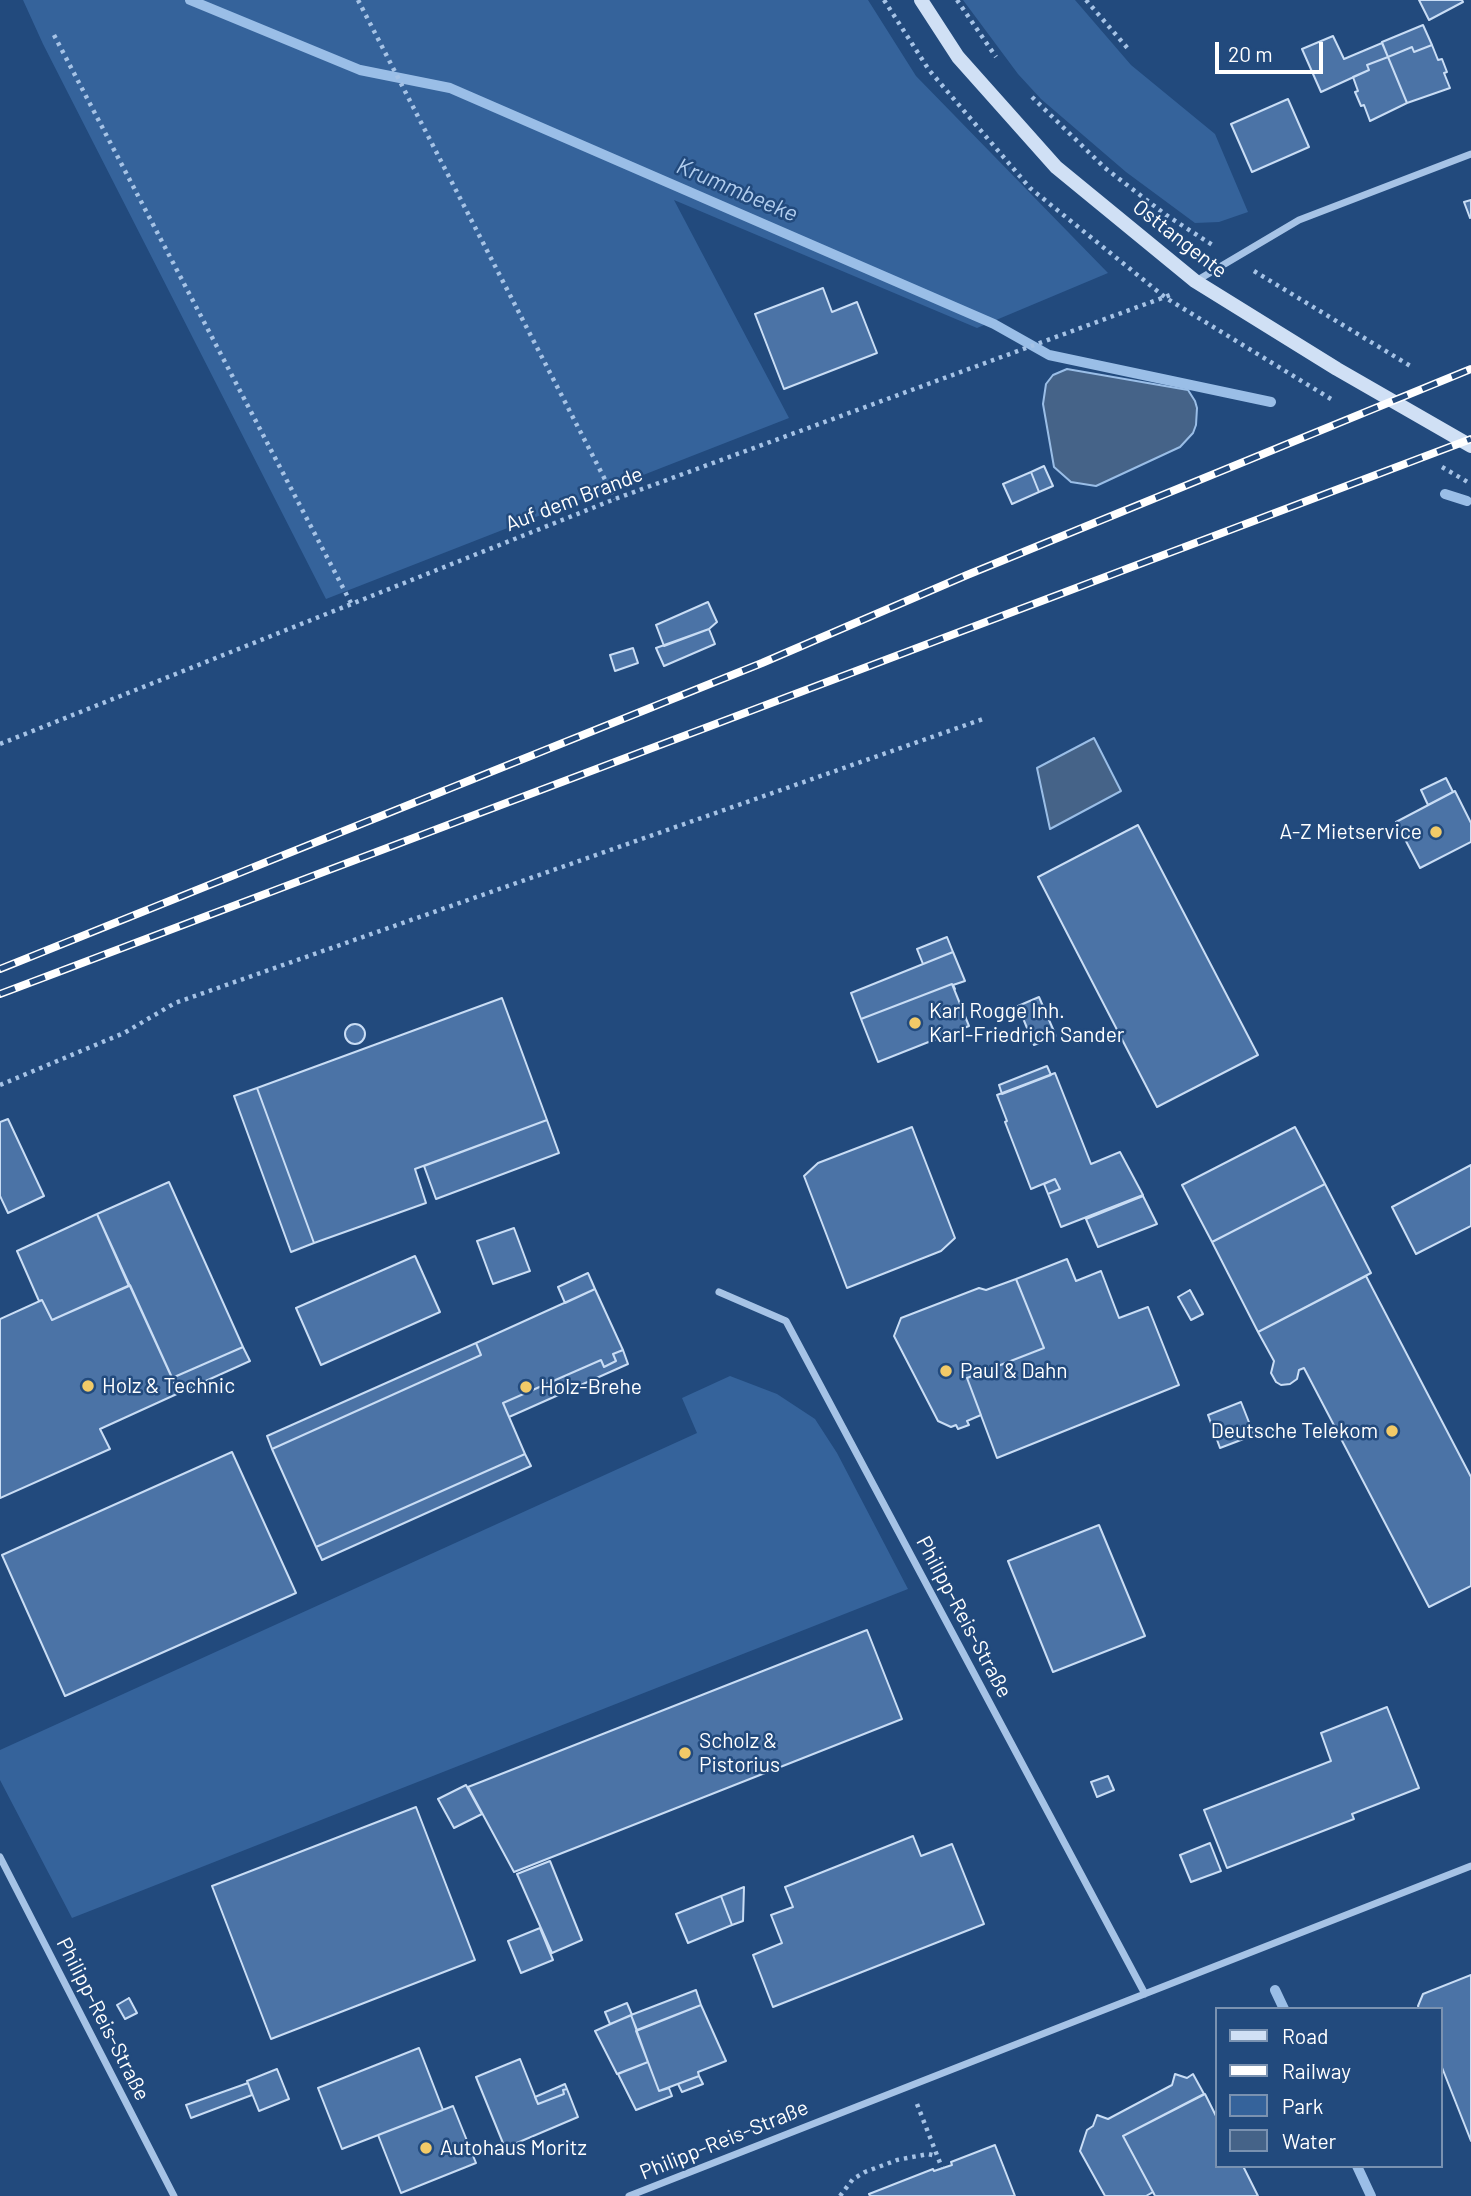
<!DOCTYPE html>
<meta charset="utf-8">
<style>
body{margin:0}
#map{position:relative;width:1471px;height:2196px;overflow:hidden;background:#224a7d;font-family:Barlow,sans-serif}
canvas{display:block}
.legend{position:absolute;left:1215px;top:2007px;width:228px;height:161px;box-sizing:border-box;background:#224a7d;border:2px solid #7a92b1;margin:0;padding:9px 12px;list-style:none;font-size:21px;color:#fff}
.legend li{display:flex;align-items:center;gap:14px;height:35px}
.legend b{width:35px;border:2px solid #7a92b1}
.scale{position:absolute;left:1215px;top:42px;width:108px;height:32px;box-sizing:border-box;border:4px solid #fff;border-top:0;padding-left:9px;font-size:21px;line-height:24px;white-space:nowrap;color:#fff;-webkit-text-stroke:5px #224a7d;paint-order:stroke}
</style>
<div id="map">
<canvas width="1471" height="2196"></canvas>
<ul class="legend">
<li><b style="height:9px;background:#d0e0f5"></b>Road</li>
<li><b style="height:9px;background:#fff"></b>Railway</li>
<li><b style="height:19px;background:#35639b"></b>Park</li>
<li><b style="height:19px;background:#456388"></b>Water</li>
</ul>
<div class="scale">20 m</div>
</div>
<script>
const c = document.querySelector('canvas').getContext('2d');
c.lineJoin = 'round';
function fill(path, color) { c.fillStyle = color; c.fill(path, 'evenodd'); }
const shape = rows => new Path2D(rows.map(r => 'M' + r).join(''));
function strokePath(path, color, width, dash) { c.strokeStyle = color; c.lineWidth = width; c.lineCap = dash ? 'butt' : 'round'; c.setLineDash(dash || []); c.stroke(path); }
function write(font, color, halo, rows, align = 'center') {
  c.font = font + ' Barlow,sans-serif'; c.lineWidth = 5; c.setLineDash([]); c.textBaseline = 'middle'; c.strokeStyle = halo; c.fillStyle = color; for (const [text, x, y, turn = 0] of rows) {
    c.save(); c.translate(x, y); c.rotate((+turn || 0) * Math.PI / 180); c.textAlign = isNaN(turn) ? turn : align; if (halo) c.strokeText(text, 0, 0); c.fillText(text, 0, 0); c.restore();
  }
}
const green = shape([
 [23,0,868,0,916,76,1108,273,977,328,674,200,789,418,326,599,43,44],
 [963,0,1075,0,1131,65,1215,134,1248,212,1219,222,1195,223,1126,172,1041,99,1018,74],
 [730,1376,777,1394,815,1419,837,1453,908,1589,72,1918,0,1780,0,1750,697,1433,682,1398]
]);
const water = shape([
 [1067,369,1188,390,1195,401,1197,408,1196,425,1193,433,1180,447,1096,486,1071,482,1054,467,1043,404,1046,384,1053,375,1067,369],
 [1094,738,1121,791,1050,829,1037,768,1094,738]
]);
const stream = shape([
 [190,0,360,70,450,88,994,324,1049,355,1271,402],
 [1445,494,1467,501],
 [1275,1990,1284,2009],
 [1357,2166,1371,2196]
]);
const building = shape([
 [1419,0,1462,0,1463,2,1429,20,1419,0],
 [1423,25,1432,45,1414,52,1412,47,1388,57,1382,42,1423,25],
 [1333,36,1344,59,1382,43,1388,57,1367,65,1369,70,1321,92,1302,49,1333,36],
 [1432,45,1438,60,1442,59,1447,72,1444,73,1450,88,1407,103,1388,57,1412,47,1414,52,1432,45],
 [1388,57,1407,103,1370,121,1364,105,1361,106,1355,92,1358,91,1353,77,1369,70,1367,65,1388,57],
 [1288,99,1309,147,1252,172,1231,124,1288,99],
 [1471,200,1471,217,1470,218,1464,202,1471,200],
 [823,288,832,312,857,302,877,353,784,389,755,314,823,288],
 [1044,466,1053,486,1039,492,1031,472,1044,466],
 [1031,472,1039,492,1012,504,1003,484,1031,472],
 [708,602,717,622,709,629,664,646,656,625,708,602],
 [709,629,715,644,664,666,656,648,709,629],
 [633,648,638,663,615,671,610,655,633,648],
 [1446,778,1453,792,1428,805,1421,790,1446,778],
 [1455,791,1471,823,1471,842,1420,868,1396,822,1455,791],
 [1138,825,1258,1055,1157,1107,1038,877,1138,825],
 [947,937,953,952,923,964,917,949,947,937],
 [953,952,965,981,953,985,955,989,952,984,861,1019,851,993,953,952],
 [952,984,969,1026,878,1062,861,1019,952,984],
 [1039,997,1056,1036,1034,1045,1018,1006,1039,997],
 [502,998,547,1120,415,1169,426,1203,314,1243,257,1088,502,998],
 '345 1034a10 10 0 1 1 20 0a10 10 0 1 1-20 0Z',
 [1047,1066,1051,1075,1002,1094,999,1085,1047,1066],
 [1055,1073,1091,1164,1120,1152,1143,1195,1061,1227,1048,1194,1060,1189,1055,1179,1031,1189,1005,1122,1007,1121,997,1095,1055,1073],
 [257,1088,314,1243,291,1252,234,1096,257,1088],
 [8,1119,44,1196,8,1213,0,1196,0,1122,8,1119],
 [547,1120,559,1153,436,1199,424,1166,547,1120],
 [912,1127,955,1238,941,1251,847,1288,804,1176,818,1163,912,1127],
 [1295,1127,1325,1184,1212,1242,1182,1185,1295,1127],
 [1471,1165,1471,1226,1416,1254,1392,1207,1471,1165],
 [1055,1179,1060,1189,1048,1194,1044,1184,1055,1179],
 [169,1182,243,1347,172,1378,97,1214,169,1182],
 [1325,1184,1371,1273,1258,1332,1212,1242,1325,1184],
 [1143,1196,1157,1224,1098,1247,1086,1219,1143,1196],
 [97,1214,129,1286,52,1320,42,1300,39,1301,17,1251,97,1214],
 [514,1228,530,1271,493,1284,477,1241,514,1228],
 [415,1256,440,1312,321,1365,296,1308,415,1256],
 [1067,1259,1076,1281,1101,1271,1119,1318,1148,1307,1179,1385,997,1458,967,1378,1044,1348,1016,1279,1067,1259],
 [588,1273,595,1289,565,1303,558,1287,588,1273],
 [1366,1276,1471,1477,1471,1586,1429,1607,1304,1368,1299,1370,1297,1379,1290,1384,1281,1385,1276,1382,1271,1373,1274,1361,1258,1332,1366,1276],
 [1016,1279,1044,1348,967,1378,981,1415,967,1421,969,1425,958,1429,956,1425,951,1427,938,1421,894,1336,901,1318,979,1288,986,1290,1016,1279],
 [130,1285,179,1393,100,1429,110,1449,0,1498,0,1319,42,1300,52,1320,130,1285],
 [595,1289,623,1350,613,1354,616,1361,604,1367,601,1360,503,1403,525,1454,316,1547,272,1449,481,1355,476,1343,595,1289],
 [1190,1290,1203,1314,1191,1320,1178,1297,1190,1290],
 [476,1343,481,1355,272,1449,267,1436,476,1343],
 [243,1347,250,1361,179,1393,172,1378,243,1347],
 [623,1350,628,1364,509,1417,503,1403,601,1360,604,1367,616,1361,613,1354,623,1350],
 [1241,1402,1254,1435,1220,1448,1208,1415,1241,1402],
 [232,1452,296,1593,65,1696,2,1555,232,1452],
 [525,1454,531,1466,322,1560,316,1547,525,1454],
 [1099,1525,1145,1636,1053,1672,1008,1561,1099,1525],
 [867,1630,902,1719,514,1872,468,1787,867,1630],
 [1387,1707,1419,1788,1352,1814,1354,1819,1227,1868,1204,1810,1331,1761,1321,1733,1387,1707],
 [1108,1776,1114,1790,1097,1797,1091,1782,1108,1776],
 [466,1785,482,1814,454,1828,438,1799,466,1785],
 [416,1807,475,1960,271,2039,212,1886,416,1807],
 [913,1836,921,1856,952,1844,984,1924,773,2007,753,1955,782,1943,771,1915,793,1907,785,1887,913,1836],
 [1210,1843,1221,1871,1191,1882,1180,1855,1210,1843],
 [550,1861,582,1940,552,1953,517,1874,550,1861],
 [744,1887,743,1921,732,1925,721,1896,744,1887],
 [721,1896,732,1925,688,1943,676,1914,721,1896],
 [540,1928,553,1960,521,1973,508,1941,540,1928],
 [1471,1975,1471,2141,1441,2065,1441,2009,1419,2009,1418,2006,1423,1994,1471,1975],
 [696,1990,701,2005,637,2030,631,2015,696,1990],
 [129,1998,137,2013,125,2019,117,2005,129,1998],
 [627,2003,632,2015,610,2024,605,2012,627,2003],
 [701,2005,726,2061,698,2072,699,2076,659,2091,636,2031,701,2005],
 [631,2015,648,2062,617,2074,595,2031,631,2015],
 [419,2048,443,2110,342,2149,318,2088,419,2048],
 [520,2059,538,2104,564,2094,563,2090,567,2089,578,2117,505,2148,476,2077,520,2059],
 [648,2062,659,2091,669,2088,672,2096,636,2110,618,2074,648,2062],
 [277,2069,289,2099,259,2111,247,2081,277,2069],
 [1175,2074,1187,2078,1193,2074,1204,2094,1123,2136,1153,2192,1146,2196,1105,2196,1080,2151,1087,2130,1093,2126,1097,2115,1108,2119,1172,2085,1175,2074],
 [699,2076,703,2084,682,2092,678,2084,699,2076],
 [248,2083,252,2095,191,2118,186,2105,248,2083],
 [565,2084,567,2089,563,2090,564,2094,538,2104,535,2097,565,2084],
 [1205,2094,1217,2118,1217,2166,1243,2166,1258,2196,1155,2196,1153,2192,1123,2136,1205,2094],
 [453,2106,476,2163,401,2193,378,2135,453,2106],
 [995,2145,1015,2196,870,2196,869,2194,933,2169,934,2171,952,2165,951,2162,995,2145]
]);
const path = shape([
 [358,0,615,499],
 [884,0,929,70,1030,188,1166,298,1331,399],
 [957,0,996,57],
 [1086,0,1130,51],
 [54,35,352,605],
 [1032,97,1105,168,1166,215,1214,246],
 [1254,271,1412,367],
 [1442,467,1471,484],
 [0,744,615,499,1173,294],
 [0,1085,124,1033,175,1003,983,719],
 [917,2104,942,2168],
 [840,2196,853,2179,865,2172,897,2160,928,2154,937,2156]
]);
const street = shape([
 [1196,281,1299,220,1471,154],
 [719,1292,786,1321,1145,1994],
 [0,1857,174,2196],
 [629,2196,1471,1866]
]);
const secondary = shape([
 [921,0,958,57,1056,167,1195,281,1337,369,1471,446]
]);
const rail = shape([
 [0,969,762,663,967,575,1471,369],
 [0,994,1471,439]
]);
const markers = [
 [1436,832,7,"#f2ca68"],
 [915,1023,7,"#f2ca68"],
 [946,1371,7,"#f2ca68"],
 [88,1386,7,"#f2ca68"],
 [526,1387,7,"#f2ca68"],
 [1392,1431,7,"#f2ca68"],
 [685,1753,7,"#f2ca68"],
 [426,2148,7,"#f2ca68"]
];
const streetNames = [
 ["Osttangente",1180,239,38],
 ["Auf dem Brande",574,499,-21],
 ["Philipp-Reis-Straße",964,1617,62],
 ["Philipp-Reis-Straße",103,2019,63],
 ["Philipp-Reis-Straße",724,2140,-22]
];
const poiNames = [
 ["A-Z Mietservice",1422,832,"right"],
 ["Karl Rogge Inh.",929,1011],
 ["Karl-Friedrich Sander",929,1035],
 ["Paul & Dahn",960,1371],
 ["Holz & Technic",102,1386],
 ["Holz-Brehe",540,1387],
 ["Deutsche Telekom",1378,1431,"right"],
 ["Scholz &",699,1741],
 ["Pistorius",699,1765],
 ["Autohaus Moritz",440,2148]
];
const waterNames = [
 ["Krummbeeke",737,190,23]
];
fill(green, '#35639b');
fill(water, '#456388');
strokePath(water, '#9abee7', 2);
strokePath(stream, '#9abee7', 10);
fill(building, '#4b73a6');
strokePath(building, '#c9ddf5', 2);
strokePath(path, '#a6c3e6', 4.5, [3.5, 5]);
strokePath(street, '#a6c3e6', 7);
strokePath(secondary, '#d0e0f5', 14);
strokePath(rail, '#fff', 8);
strokePath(rail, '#224a7d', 5, [16]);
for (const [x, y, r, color] of markers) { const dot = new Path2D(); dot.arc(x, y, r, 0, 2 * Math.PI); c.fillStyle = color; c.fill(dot); strokePath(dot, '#224a7d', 2.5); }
write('21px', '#fff', '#224a7d', streetNames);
write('21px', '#fff', '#224a7d', poiNames, 'left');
write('italic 23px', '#b1cdee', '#224a7d', waterNames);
</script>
